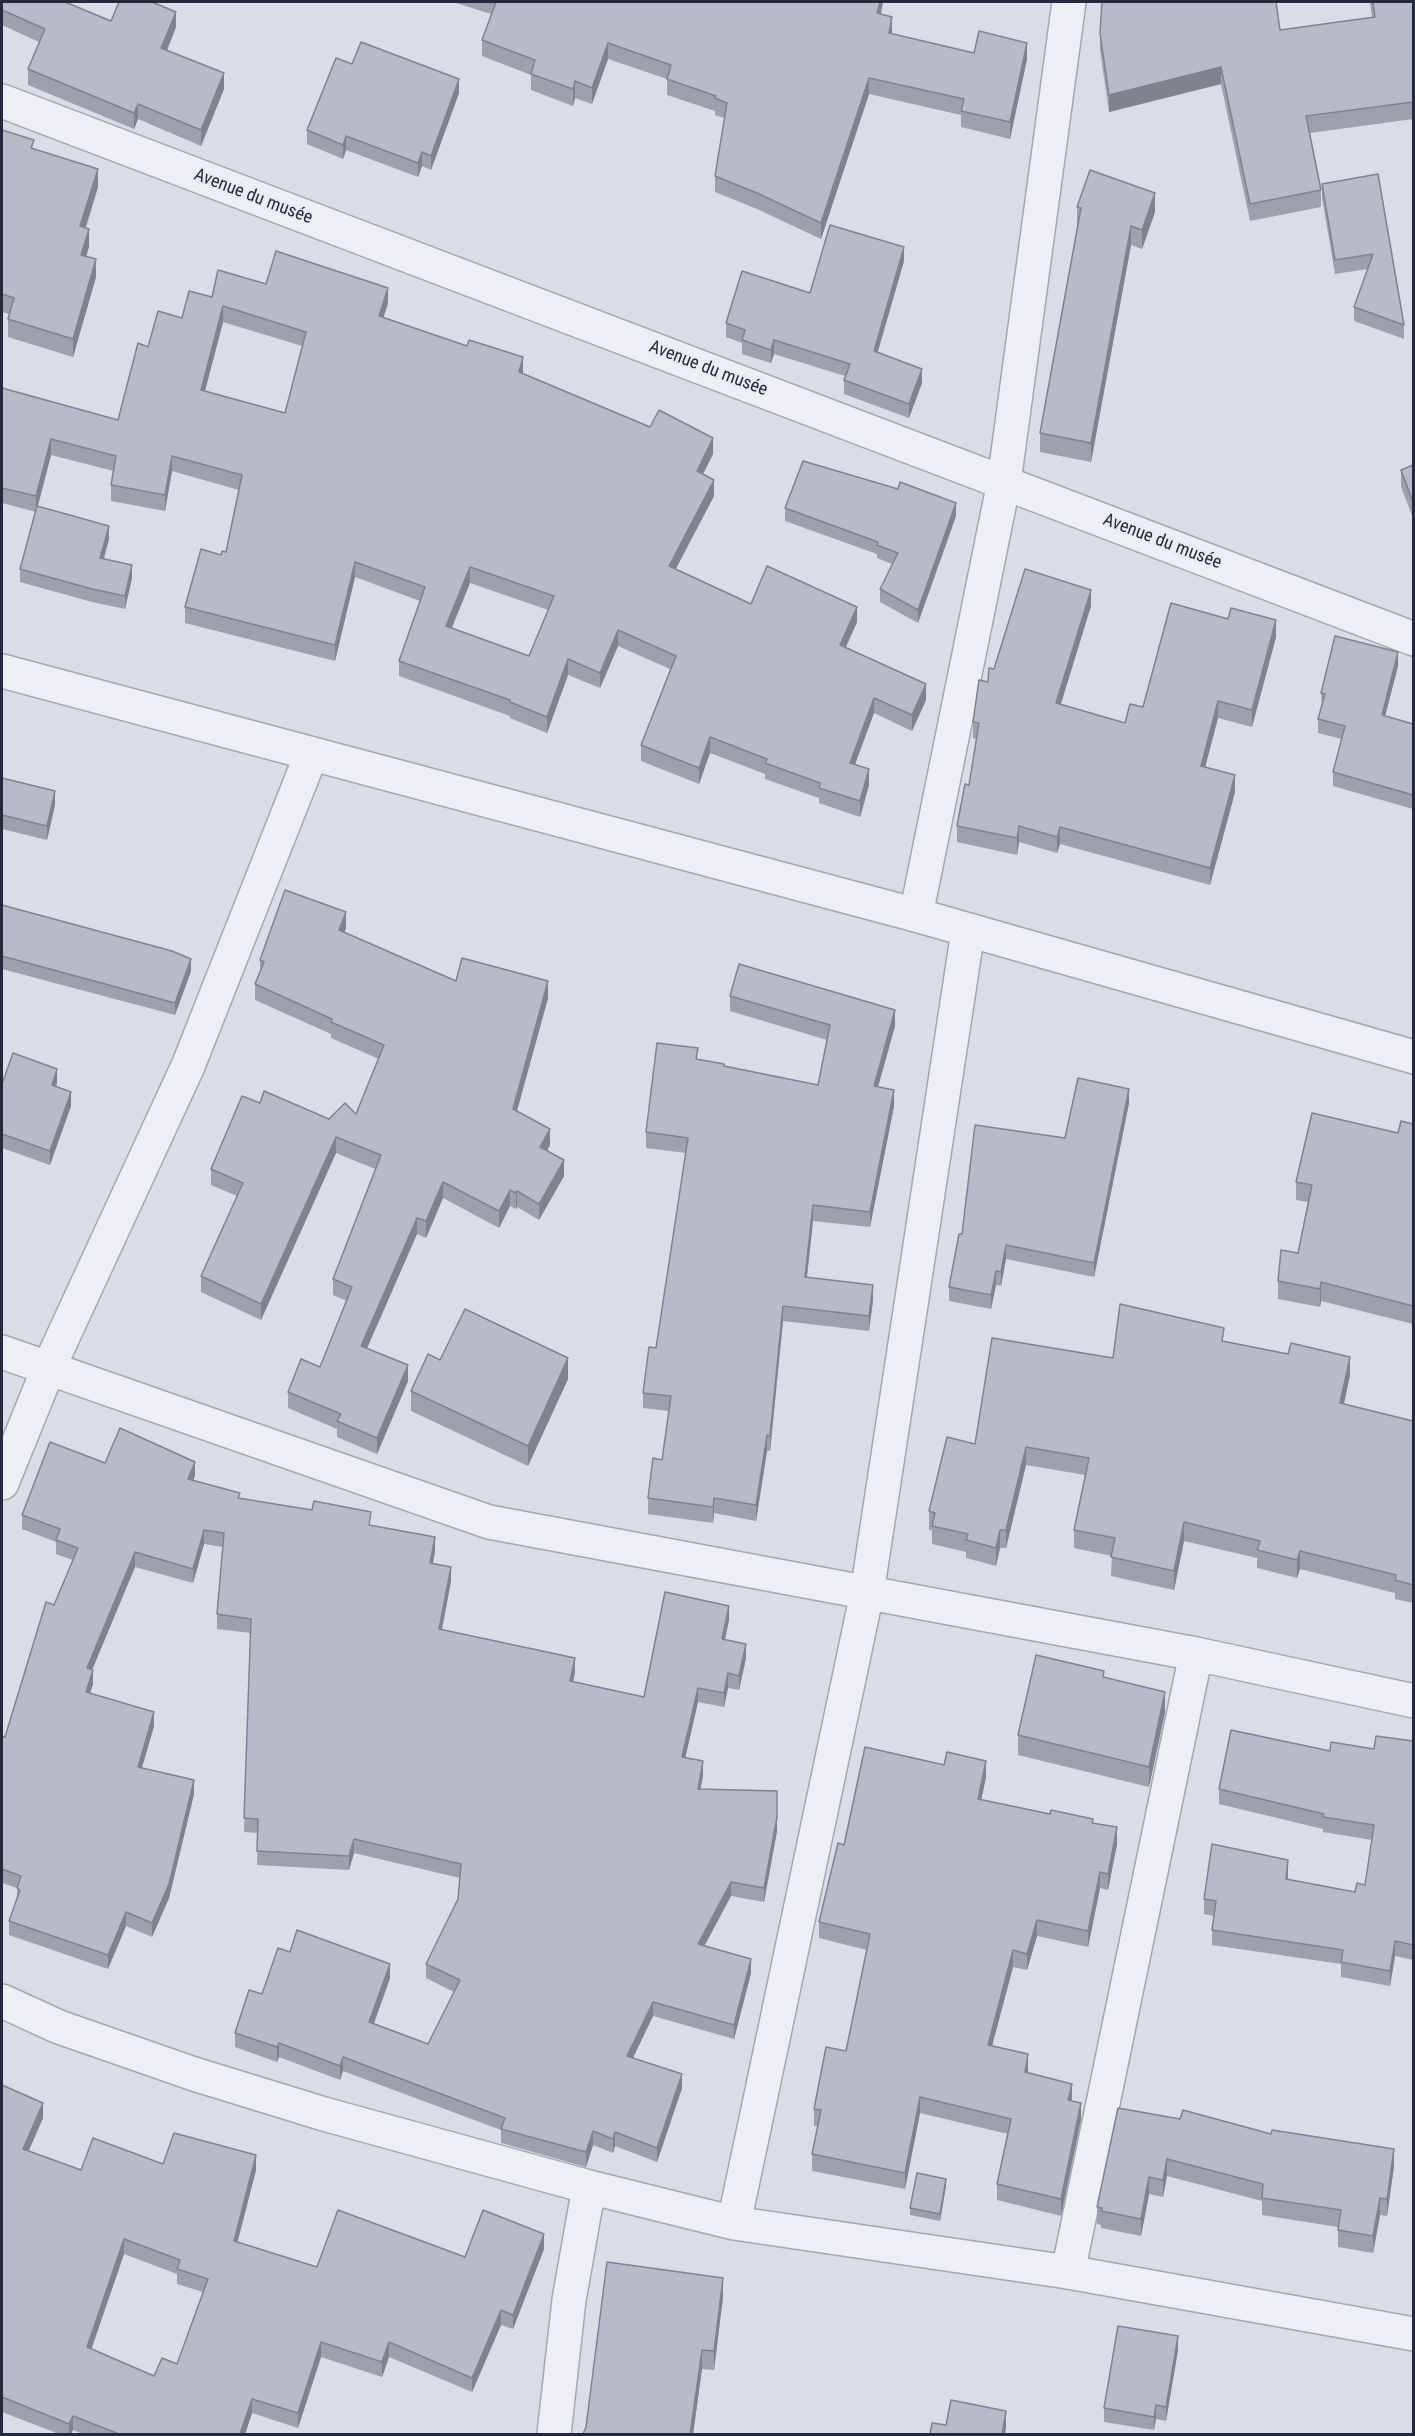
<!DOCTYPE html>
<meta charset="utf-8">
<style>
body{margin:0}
#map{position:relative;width:1415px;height:2436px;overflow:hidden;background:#dadde6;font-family:"Roboto Condensed",sans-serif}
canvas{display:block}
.frame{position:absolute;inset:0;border:3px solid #24293d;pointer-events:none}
</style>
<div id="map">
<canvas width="1415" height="2436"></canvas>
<div class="frame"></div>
</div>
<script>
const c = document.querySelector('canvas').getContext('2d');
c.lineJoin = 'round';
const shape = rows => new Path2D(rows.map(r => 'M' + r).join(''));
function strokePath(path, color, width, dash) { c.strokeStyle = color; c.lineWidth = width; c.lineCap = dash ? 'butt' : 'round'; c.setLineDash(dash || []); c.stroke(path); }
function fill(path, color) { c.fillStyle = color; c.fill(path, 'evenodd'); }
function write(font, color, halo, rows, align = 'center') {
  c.font = font + ' "Roboto Condensed",sans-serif'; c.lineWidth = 5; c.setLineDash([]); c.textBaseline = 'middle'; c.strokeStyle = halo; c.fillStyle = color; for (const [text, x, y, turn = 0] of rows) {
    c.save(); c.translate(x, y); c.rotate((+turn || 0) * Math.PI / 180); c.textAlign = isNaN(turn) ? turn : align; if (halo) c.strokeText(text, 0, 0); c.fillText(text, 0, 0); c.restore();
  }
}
const minor = shape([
 [2,101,1414,639],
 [916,915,1004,482,1069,2],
 [2,1352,489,1522,1196,1654,1414,1701],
 [2,1483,49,1367,188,1066,311,755],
 [2,2001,59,2027,194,2074,324,2114,589,2187,734,2223,1068,2272,1414,2334],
 [734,2223,867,1593,968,931],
 [1068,2272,1196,1654],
 [554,2434,569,2300,589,2187]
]);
const tertiary = shape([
 [2,671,916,915,1414,1057]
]);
const wall = shape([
 [2,2,111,21,176,27,167,51,224,89,201,146,138,119,134,129,28,85,28,69,39,42,2,25],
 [453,2,883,2,881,14,892,34,974,53,1027,59,1010,139,961,127,961,115,869,94,821,239,757,209,715,192,715,176,724,118,715,115,715,111,667,95,667,79,608,59,592,104,575,98,573,106,531,90,531,75,482,56,482,40,491,14],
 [1370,2,1413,2,1413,119,1310,133,1321,190,1321,207,1250,221,1221,84,1109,112,1100,50,1100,33,1280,30,1372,17],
 [352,64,459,93,431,170,422,166,418,177,346,150,343,159,307,144,307,130],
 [2,130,98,187,86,228,89,247,86,256,96,277,73,357,8,337,8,319,9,314,2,312],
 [1378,174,1404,325,1404,339,1354,321,1354,307,1368,269,1335,274,1322,198,1322,184],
 [1077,207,1155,212,1142,249,1131,245,1091,462,1040,452,1040,433,1078,226,1077,226],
 [904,261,877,353,922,383,909,418,844,394,844,380,845,376,774,354,771,363,742,354,742,343,726,337,726,323,810,293],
 [266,284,388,303,383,318,523,373,713,454,703,474,714,496,676,569,751,604,857,622,846,647,926,700,912,731,874,713,855,764,869,785,860,817,819,803,819,798,765,779,765,774,710,753,699,784,641,761,641,745,670,669,618,646,600,688,568,675,547,733,510,718,510,716,399,676,399,661,420,601,355,577,335,661,185,623,185,607,221,555,226,552,239,490,172,471,165,511,111,501,111,485,114,471,51,455,38,506,109,539,104,559,132,578,125,609,92,602,20,582,20,569,36,512,2,503,2,388,118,420,148,347,182,318,212,297],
 [223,322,302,346,285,413,205,391],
 [470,583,548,610,529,656,452,628],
 [1413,465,1413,518,1401,487,1401,470],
 [898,489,956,516,918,623,880,602,880,589,892,564,877,558,877,554,785,521,785,508],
 [1091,606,1060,705,1125,723,1143,707,1276,637,1252,727,1218,718,1205,767,1235,792,1210,885,1060,844,1057,853,1019,842,1017,855,957,842,957,826,969,785,976,739,973,738,973,722,988,682,994,669],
 [1398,666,1385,716,1413,724,1413,809,1333,786,1333,772,1342,739,1318,733,1318,719,1322,707,1321,693],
 [2,778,55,805,47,840,2,829],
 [2,905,191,971,175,1015,2,969],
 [346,928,344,932,456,981,548,998,517,1111,550,1145,547,1151,564,1176,539,1220,517,1207,516,1209,510,1206,499,1228,443,1198,426,1238,417,1234,367,1348,408,1381,377,1454,337,1437,337,1429,288,1408,288,1392,320,1367,347,1301,333,1295,333,1279,375,1169,336,1153,261,1320,201,1292,201,1276,237,1196,211,1185,211,1169,260,1103,329,1119,356,1114,379,1059,331,1038,331,1034,255,1000,255,984,260,971,260,960],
 [730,996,895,1026,878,1087,894,1106,870,1227,813,1221,807,1277,873,1300,869,1331,783,1321,770,1451,767,1451,756,1521,714,1513,713,1523,648,1514,648,1498,662,1460,669,1411,643,1408,643,1393,656,1348,686,1153,646,1148,646,1132,698,1059,724,1066,818,1085,827,1040,730,1011],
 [57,1083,56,1086,71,1106,50,1165,2,1148,2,1084],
 [1129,1103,1094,1277,1006,1259,1001,1286,996,1285,991,1309,949,1301,949,1287,962,1234,1065,1138],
 [1413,1124,1413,1324,1321,1301,1320,1307,1278,1299,1278,1281,1298,1253,1308,1202,1296,1200,1296,1182,1398,1133],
 [1224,1341,1350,1375,1344,1404,1413,1421,1413,1603,1395,1599,1395,1593,1300,1569,1297,1578,1257,1568,1257,1558,1184,1541,1174,1590,1111,1576,1112,1556,1074,1548,1074,1530,1085,1475,1026,1465,1006,1548,1000,1548,996,1566,966,1558,966,1552,932,1544,932,1530,929,1530,929,1511,975,1444,1113,1358],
 [440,1360,568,1379,528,1466,411,1411,411,1391],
 [105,1463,195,1476,193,1480,240,1498,371,1526,435,1551,433,1563,451,1581,442,1630,575,1672,573,1682,644,1697,729,1620,725,1639,746,1658,739,1690,728,1688,724,1707,698,1702,685,1758,703,1776,700,1789,777,1791,777,1831,764,1902,731,1896,704,1946,751,1973,734,2039,653,2016,633,2058,682,2088,657,2162,615,2146,613,2153,593,2145,586,2167,501,2143,501,2130,343,2071,340,2080,279,2057,277,2062,235,2047,235,2033,290,1952,390,1978,374,2024,428,2044,454,1992,426,1978,426,1964,458,1899,460,1878,354,1853,349,1870,257,1865,258,1833,244,1832,251,1633,217,1629,217,1614,223,1547,204,1544,193,1583,135,1567,92,1670,93,1684,90,1693,154,1726,142,1768,194,1794,169,1898,152,1937,126,1926,108,1969,9,1935,9,1921,17,1900,17,1888,2,1883,2,1736,5,1737,54,1605,73,1560,56,1554,56,1542,22,1529,22,1515],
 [1104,1677,1165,1712,1149,1787,1018,1755,1018,1735],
 [1413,1741,1413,1960,1395,1956,1390,1986,1341,1977,1341,1964,1212,1945,1212,1930,1214,1916,1204,1914,1204,1899,1288,1875,1288,1880,1355,1892,1365,1885,1372,1840,1323,1832,1323,1829,1219,1804,1219,1789,1330,1751,1374,1749],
 [986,1777,981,1800,1093,1823,1117,1844,1108,1890,1100,1888,1088,1947,1037,1936,1027,1970,1013,1967,992,2046,1028,2071,1028,2072,1072,2101,1081,2119,1061,2216,997,2200,997,2184,1008,2134,920,2113,905,2189,812,2171,812,2154,818,2126,814,2126,814,2109,846,2051,867,1950,819,1938,819,1922,844,1845],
 [2,2085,43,2118,28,2151,81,2170,163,2164,256,2170,237,2242,317,2267,465,2257,544,2249,513,2329,501,2325,472,2392,389,2357,382,2377,321,2357,298,2428,252,2413,245,2434,83,2434,73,2430,71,2434,59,2434,2,2412],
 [124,2254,177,2274,177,2284,203,2292,177,2364,154,2376,91,2349],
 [1118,2108,1271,2134,1394,2166,1387,2216,1380,2215,1373,2253,1338,2247,1338,2227,1262,2215,1262,2201,1167,2176,1163,2197,1149,2194,1141,2236,1101,2228,1101,2225,1097,2224,1097,2207],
 [946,2186,940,2221,910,2215,910,2208],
 [723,2297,714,2370,702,2369,693,2434,583,2434],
 [1178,2350,1166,2421,1156,2419,1154,2430,1104,2422,1104,2408]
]);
const shadedWall = shape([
 [880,2,883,2,877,29,877,13],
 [176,12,176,27,161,64,161,48],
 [892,17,892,33,889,50,889,33],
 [608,43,608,59,592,104,592,88],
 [1027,43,1027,59,1010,139,1010,122],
 [1221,67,1221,84,1109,112,1109,95],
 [224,73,224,89,201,146,201,130],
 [869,78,869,94,821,239,821,223],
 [459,79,459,93,431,170,431,156],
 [575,81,575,98,573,106,573,89],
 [138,104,138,119,134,129,134,113],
 [346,136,346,150,343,159,343,145],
 [422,152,422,166,418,177,418,163],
 [98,169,98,187,80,244,80,226],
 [1155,193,1155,212,1142,249,1142,230],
 [1131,226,1131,245,1091,462,1091,443],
 [89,229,89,247,81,273,81,255],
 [904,247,904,261,874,365,874,351],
 [96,259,96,277,73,357,73,339],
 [388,288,388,303,379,332,379,316],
 [223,306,223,322,201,406,201,390],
 [774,340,774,354,771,363,771,350],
 [523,357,523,373,519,387,519,372],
 [922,369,922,383,909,418,909,404],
 [713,438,713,454,697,486,697,471],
 [51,439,51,455,36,512,36,496],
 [172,456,172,471,165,511,165,495],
 [714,480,714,496,669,581,669,566],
 [956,503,956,516,918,623,918,610],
 [109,526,109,539,100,571,100,558],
 [355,562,355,577,335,661,335,645],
 [132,565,132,578,125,609,125,596],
 [470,567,470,583,446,641,446,626],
 [1091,590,1091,606,1056,720,1056,703],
 [857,607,857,622,840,660,840,645],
 [1276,620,1276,637,1252,727,1252,710],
 [618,630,618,646,600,688,600,673],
 [1398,652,1398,666,1382,728,1382,715],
 [568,659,568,675,547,733,547,717],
 [926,684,926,700,912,731,912,715],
 [874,698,874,713,850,778,850,763],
 [1218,701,1218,718,1201,783,1201,766],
 [710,737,710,753,699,784,699,768],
 [869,769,869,785,860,817,860,801],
 [1235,775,1235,792,1210,885,1210,868],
 [55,791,55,805,47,840,47,826],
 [1019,826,1019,842,1017,855,1017,838],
 [1060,827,1060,844,1057,853,1057,837],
 [346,912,346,928,339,946,339,930],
 [191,959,191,971,175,1015,175,1003],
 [548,981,548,998,513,1125,513,1109],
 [895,1010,895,1026,874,1101,874,1086],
 [57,1069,57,1083,52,1099,52,1085],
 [1129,1089,1129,1103,1094,1277,1094,1263],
 [894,1090,894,1106,870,1227,870,1212],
 [71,1092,71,1106,50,1165,50,1151],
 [550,1129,550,1145,540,1163,540,1147],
 [336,1137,336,1153,261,1320,261,1304],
 [564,1160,564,1176,539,1220,539,1204],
 [443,1182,443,1198,426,1238,426,1221],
 [510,1190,510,1206,499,1228,499,1211],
 [517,1191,517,1207,516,1209,516,1193],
 [813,1205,813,1221,805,1293,805,1277],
 [417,1218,417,1234,361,1362,361,1346],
 [1006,1245,1006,1259,1001,1286,1001,1272],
 [996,1271,996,1285,991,1309,991,1295],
 [1321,1282,1321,1301,1320,1307,1320,1289],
 [873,1285,873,1300,869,1331,869,1316],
 [783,1306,783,1321,770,1451,770,1436],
 [1350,1357,1350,1375,1340,1421,1340,1403],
 [568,1358,568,1379,528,1466,528,1446],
 [408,1365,408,1381,377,1454,377,1438],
 [767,1435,767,1451,756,1521,756,1505],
 [1026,1447,1026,1465,1006,1548,1006,1530],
 [195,1462,195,1476,188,1493,188,1479],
 [714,1498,714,1513,713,1523,713,1507],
 [1184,1522,1184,1541,1174,1590,1174,1571],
 [204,1530,204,1544,193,1583,193,1569],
 [1000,1530,1000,1548,996,1566,996,1548],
 [435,1537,435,1551,430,1577,430,1563],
 [1300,1551,1300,1569,1297,1578,1297,1560],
 [135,1552,135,1567,87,1682,87,1668],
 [451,1567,451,1581,439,1643,439,1629],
 [729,1606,729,1620,722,1653,722,1639],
 [746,1644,746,1658,739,1690,739,1676],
 [575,1658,575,1672,570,1696,570,1681],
 [93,1670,93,1684,86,1706,86,1692],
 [728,1673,728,1688,724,1707,724,1693],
 [698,1688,698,1702,682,1772,682,1757],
 [1165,1692,1165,1712,1149,1787,1149,1767],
 [154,1712,154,1726,138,1781,138,1767],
 [703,1761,703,1776,698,1803,698,1789],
 [986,1761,986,1777,978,1815,978,1799],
 [194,1780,194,1794,169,1898,152,1937,152,1923],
 [777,1817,777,1831,764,1902,764,1888],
 [1117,1827,1117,1844,1108,1890,1108,1874],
 [354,1839,354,1853,349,1870,349,1856],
 [1288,1860,1288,1875,1286,1894,1286,1879],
 [1100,1872,1100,1888,1088,1947,1088,1931],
 [731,1882,731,1896,698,1958,698,1944],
 [126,1912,126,1926,108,1969,108,1955],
 [1037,1920,1037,1936,1027,1970,1027,1954],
 [1395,1941,1395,1956,1390,1986,1390,1971],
 [1013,1950,1013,1967,988,2061,988,2045],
 [751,1959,751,1973,734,2039,734,2025],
 [390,1964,390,1978,369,2036,369,2022],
 [653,2002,653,2016,627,2070,627,2056],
 [279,2043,279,2057,277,2062,277,2047],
 [1028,2054,1028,2071,1025,2088,1025,2072],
 [343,2057,343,2071,340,2080,340,2066],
 [682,2074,682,2088,657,2162,657,2148],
 [1072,2084,1072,2100,1068,2116,1068,2100],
 [920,2097,920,2113,905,2189,905,2173],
 [43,2103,43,2118,23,2164,23,2149],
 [1081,2103,1081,2119,1061,2216,1061,2199],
 [593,2131,593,2145,586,2167,586,2152],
 [615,2132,615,2146,613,2153,613,2139],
 [1394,2149,1394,2166,1387,2216,1387,2199],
 [256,2155,256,2170,234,2256,234,2241],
 [1167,2159,1167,2176,1163,2197,1163,2180],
 [1149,2177,1149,2194,1141,2236,1141,2219],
 [946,2179,946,2186,940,2221,940,2214],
 [1380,2198,1380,2215,1373,2253,1373,2236],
 [544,2234,544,2249,513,2329,513,2315],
 [124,2239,124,2254,87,2362,87,2347],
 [723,2278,723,2297,714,2370,714,2351],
 [501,2310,501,2325,472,2392,472,2378],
 [1178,2336,1178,2350,1166,2421,1166,2407],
 [321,2342,321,2357,298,2428,298,2413],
 [389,2342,389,2357,382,2377,382,2362],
 [702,2350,702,2369,693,2434,690,2434],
 [252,2399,252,2413,245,2434,240,2434],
 [1156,2405,1156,2419,1154,2430,1154,2417],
 [1006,2411,1006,2428,1005,2434,1002,2434],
 [73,2416,73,2430,71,2434,69,2434,69,2424]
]);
const building = shape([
 [2,2,65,2,111,21,119,2,152,2,176,12,161,48,224,73,201,130,138,104,134,113,28,69,45,29,2,10,2,2],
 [496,2,880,2,877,13,892,17,889,33,974,53,979,31,1027,43,1010,122,961,111,964,99,869,78,821,223,757,193,715,176,727,103,715,98,716,96,667,79,671,65,608,43,592,88,575,81,573,89,531,74,535,60,482,40,496,2],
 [1102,2,1276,2,1280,30,1375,17,1373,2,1413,2,1413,102,1306,116,1321,190,1250,204,1221,67,1109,95,1100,33,1102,2],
 [361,42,459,79,431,156,422,152,418,163,346,136,343,145,307,130,336,58,352,64,361,42],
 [2,130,34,140,31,148,98,169,80,226,89,229,81,255,96,259,73,339,8,319,14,298,2,294,2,130],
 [1090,170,1155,193,1142,230,1131,226,1091,443,1040,433,1081,208,1077,207,1090,170],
 [1378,174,1404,325,1354,307,1373,254,1335,260,1322,184,1378,174],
 [830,225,904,247,874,351,922,369,909,404,844,380,850,364,774,340,771,350,742,340,745,330,726,323,742,271,810,293,830,225],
 [276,251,388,288,379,316,467,346,469,340,523,357,519,372,650,427,659,410,713,438,697,471,714,480,669,566,751,604,767,566,857,607,840,645,926,684,912,715,874,698,850,763,869,769,860,801,819,788,820,783,765,763,767,759,710,737,699,768,641,745,676,656,618,630,600,673,568,659,547,717,510,702,510,700,399,661,425,587,355,562,335,645,185,607,201,549,221,555,222,551,226,552,242,475,172,456,165,495,111,485,116,456,51,439,36,496,2,488,2,388,118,420,138,343,148,347,158,311,182,318,189,291,212,297,218,270,266,284,276,251],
 [223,306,306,332,285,413,201,390,223,306],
 [470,567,554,596,529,656,446,626,470,567],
 [803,461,898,489,900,482,956,503,918,610,880,589,898,553,877,545,878,542,785,508,803,461],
 [1413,465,1413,502,1401,470,1413,465],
 [37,506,109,526,100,558,132,565,125,596,92,589,20,569,37,506],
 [1025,569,1091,590,1056,703,1125,723,1130,704,1143,707,1171,603,1228,619,1231,608,1276,620,1252,710,1218,701,1201,766,1235,775,1210,868,1060,827,1057,837,1019,826,1017,838,957,826,965,784,969,785,979,723,973,722,979,680,988,682,989,668,994,669,1025,569],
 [1335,636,1398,652,1382,715,1413,724,1413,795,1333,772,1345,726,1318,719,1325,694,1321,693,1335,636],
 [2,778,55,791,47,826,2,815,2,778],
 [285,890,346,912,339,930,456,981,462,958,548,981,513,1109,550,1129,540,1147,564,1160,539,1204,517,1191,516,1193,510,1190,499,1211,443,1182,426,1221,417,1218,361,1346,408,1365,377,1438,337,1421,341,1414,288,1392,301,1359,320,1367,352,1287,333,1279,381,1155,336,1137,261,1304,201,1276,243,1183,211,1169,242,1096,260,1103,264,1091,329,1119,345,1103,356,1114,384,1045,331,1022,332,1019,255,984,264,962,260,960,285,890],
 [2,905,172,951,191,959,175,1003,2,956,2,905],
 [739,964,895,1010,874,1086,894,1090,870,1212,813,1205,805,1277,873,1285,869,1316,783,1306,770,1436,767,1435,756,1505,714,1498,713,1507,648,1498,653,1458,662,1460,671,1396,643,1393,649,1347,656,1348,688,1138,646,1132,657,1043,698,1048,696,1059,724,1064,724,1066,818,1085,830,1025,730,996,739,964],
 [13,1053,57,1069,52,1085,71,1092,50,1151,2,1134,2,1084,13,1053],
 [1078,1078,1129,1089,1094,1263,1006,1245,1001,1272,996,1271,991,1295,949,1287,959,1234,962,1234,975,1125,1065,1138,1078,1078],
 [1312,1113,1398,1133,1401,1121,1413,1124,1413,1306,1321,1282,1320,1289,1278,1281,1281,1250,1298,1253,1312,1185,1296,1182,1312,1113],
 [1120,1304,1224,1328,1222,1341,1288,1354,1291,1343,1350,1357,1340,1403,1413,1421,1413,1585,1395,1580,1396,1575,1300,1551,1297,1560,1257,1550,1260,1541,1184,1522,1174,1571,1111,1557,1115,1538,1074,1530,1089,1458,1026,1447,1006,1530,1000,1530,996,1548,966,1540,968,1534,932,1526,935,1513,929,1511,947,1437,975,1444,992,1338,1113,1358,1120,1304],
 [465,1309,568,1358,528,1446,411,1391,428,1354,440,1360,465,1309],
 [120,1428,195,1462,188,1479,240,1493,238,1498,312,1510,314,1501,371,1512,369,1525,435,1537,430,1563,451,1567,439,1629,575,1658,570,1681,644,1697,665,1592,729,1606,722,1639,746,1644,739,1676,728,1673,724,1693,698,1688,682,1757,703,1761,698,1789,777,1791,777,1817,764,1888,731,1882,698,1944,751,1959,734,2025,653,2002,627,2056,682,2074,657,2148,615,2132,613,2139,593,2131,586,2152,501,2129,505,2118,343,2057,340,2066,279,2043,277,2047,235,2033,249,1990,262,1994,278,1948,290,1952,297,1930,390,1964,369,2022,428,2044,460,1980,426,1964,458,1899,461,1864,354,1839,349,1856,257,1851,258,1819,244,1818,251,1619,217,1614,224,1533,204,1530,193,1569,135,1552,87,1668,93,1670,86,1692,154,1712,138,1767,194,1780,169,1884,152,1923,126,1912,108,1955,9,1921,20,1890,17,1888,21,1876,2,1869,2,1736,5,1737,46,1602,54,1605,78,1548,56,1540,60,1529,22,1515,50,1442,105,1463,120,1428],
 [1036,1655,1104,1671,1103,1677,1165,1692,1149,1767,1018,1735,1036,1655],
 [1231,1730,1330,1751,1331,1742,1374,1749,1376,1736,1413,1741,1413,1945,1395,1941,1390,1971,1341,1962,1343,1950,1212,1930,1216,1901,1204,1899,1212,1844,1288,1860,1286,1879,1355,1892,1357,1883,1365,1885,1374,1825,1323,1817,1324,1814,1219,1789,1231,1730],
 [865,1747,944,1765,947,1752,986,1761,978,1799,1050,1814,1051,1810,1093,1819,1092,1823,1117,1827,1108,1874,1100,1872,1088,1931,1037,1920,1027,1954,1013,1950,988,2045,1028,2054,1025,2072,1072,2084,1068,2100,1081,2103,1061,2199,997,2184,1011,2119,920,2097,905,2173,812,2154,821,2110,814,2109,826,2047,846,2051,870,1934,819,1922,838,1843,844,1845,865,1747],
 [2,2085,43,2103,23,2149,81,2170,93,2138,163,2164,174,2133,256,2155,234,2241,317,2267,338,2210,465,2257,483,2210,544,2234,513,2315,501,2310,472,2378,389,2342,382,2362,321,2342,298,2413,252,2399,240,2434,119,2434,73,2416,69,2424,2,2397,2,2085],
 [124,2239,180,2260,177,2269,208,2279,177,2364,162,2358,154,2376,87,2347,124,2239],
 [1118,2108,1180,2119,1183,2110,1271,2134,1272,2130,1394,2149,1387,2199,1380,2198,1373,2236,1338,2230,1341,2210,1262,2198,1263,2184,1167,2159,1163,2180,1149,2177,1141,2219,1101,2211,1102,2208,1097,2207,1118,2108],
 [917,2173,946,2179,940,2214,910,2208,917,2173],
 [607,2262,723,2278,714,2351,702,2350,690,2434,583,2434,586,2427,607,2262],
 [1118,2326,1178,2336,1166,2407,1156,2405,1154,2417,1104,2408,1118,2326],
 [951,2400,1006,2411,1002,2434,930,2434,932,2423,946,2425,951,2400]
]);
const streetNames = [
 ["Avenue du musée",253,197,21],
 ["Avenue du musée",708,369,21],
 ["Avenue du musée",1162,542,21]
];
strokePath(minor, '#a3a7b3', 36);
strokePath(tertiary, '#a3a7b3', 36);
strokePath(minor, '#edeff5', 33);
strokePath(tertiary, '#edeff5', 33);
fill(wall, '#9da1ad');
fill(shadedWall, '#80838d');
fill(building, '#b7bbc9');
strokePath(building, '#80838d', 1.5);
write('18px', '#24293d', '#eaecf4', streetNames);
</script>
